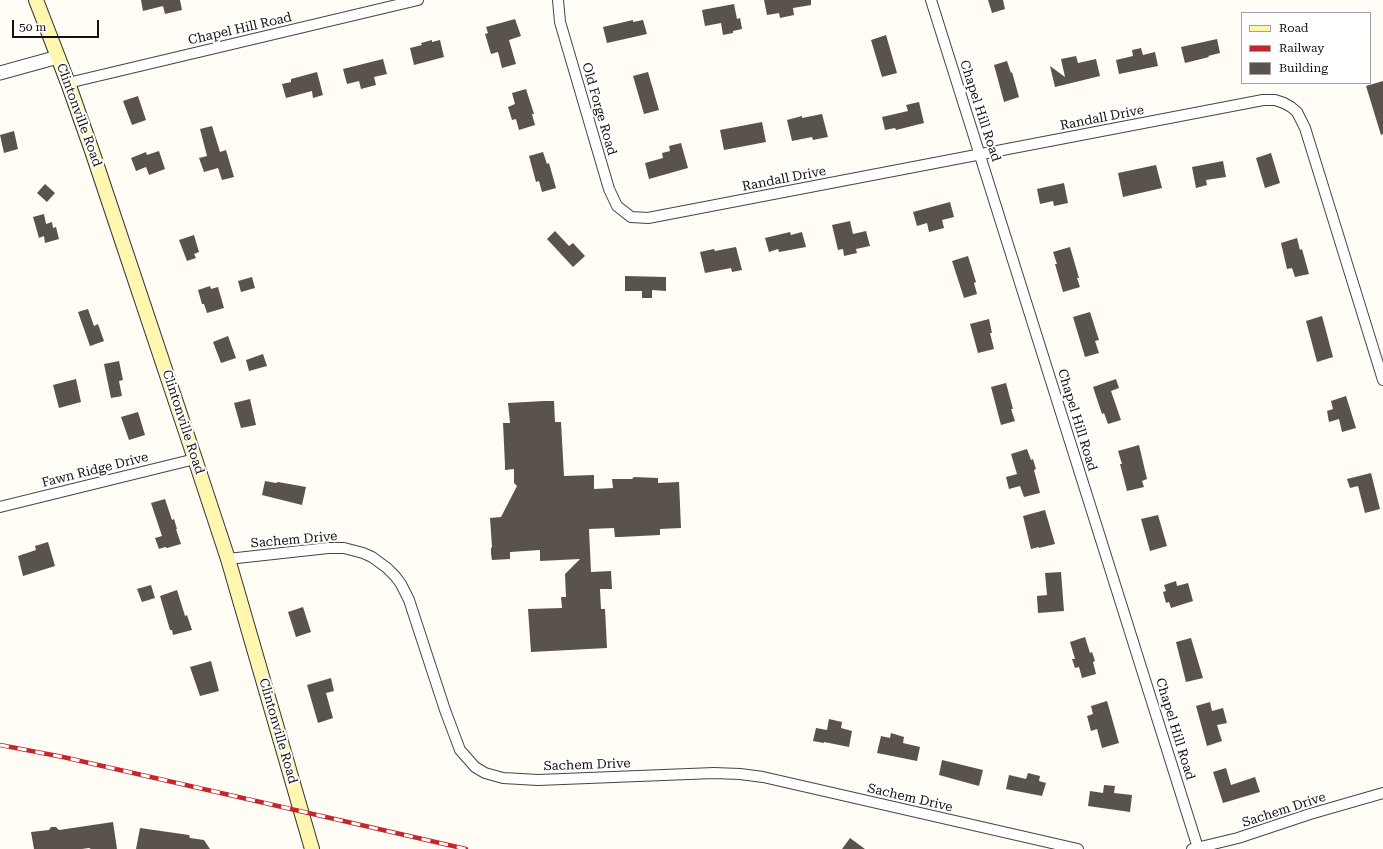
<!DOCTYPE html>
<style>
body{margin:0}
#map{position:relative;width:1383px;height:849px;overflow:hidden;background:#fffdf5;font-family:"Roboto Serif",serif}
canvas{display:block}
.legend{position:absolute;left:1241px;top:12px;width:130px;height:72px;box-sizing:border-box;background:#fff;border:1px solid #a0a0a0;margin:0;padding:5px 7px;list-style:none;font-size:12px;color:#111}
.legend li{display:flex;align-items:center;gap:8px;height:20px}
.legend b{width:20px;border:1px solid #a0a0a0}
.scale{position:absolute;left:12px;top:20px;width:87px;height:18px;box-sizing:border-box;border:2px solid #111;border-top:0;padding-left:5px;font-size:12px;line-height:14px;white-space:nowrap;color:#111;-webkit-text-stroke:3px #fff;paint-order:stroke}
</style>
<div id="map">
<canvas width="1383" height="849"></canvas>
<ul class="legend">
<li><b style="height:5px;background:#fff6b0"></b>Road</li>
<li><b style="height:5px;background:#c4262e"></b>Railway</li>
<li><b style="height:11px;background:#5a524d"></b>Building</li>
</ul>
<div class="scale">50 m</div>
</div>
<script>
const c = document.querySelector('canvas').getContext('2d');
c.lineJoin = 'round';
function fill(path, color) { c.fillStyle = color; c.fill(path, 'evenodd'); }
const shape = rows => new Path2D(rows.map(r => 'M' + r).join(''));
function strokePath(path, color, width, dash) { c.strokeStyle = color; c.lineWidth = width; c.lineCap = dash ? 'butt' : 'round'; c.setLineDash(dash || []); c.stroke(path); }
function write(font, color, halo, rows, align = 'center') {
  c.font = font + ' "Roboto Serif",serif'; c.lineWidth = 4; c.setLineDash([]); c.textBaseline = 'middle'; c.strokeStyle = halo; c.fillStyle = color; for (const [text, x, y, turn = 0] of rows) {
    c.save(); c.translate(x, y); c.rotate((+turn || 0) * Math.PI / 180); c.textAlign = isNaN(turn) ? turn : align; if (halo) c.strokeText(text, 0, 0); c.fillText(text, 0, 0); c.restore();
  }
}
const building = shape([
 [141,0,180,0,182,10,165,14,163,6,143,11],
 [764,0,811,0,811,5,793,8,794,15,780,18,779,13,767,15],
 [988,0,1003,0,1005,9,992,13],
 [734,4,737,19,740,18,742,29,733,31,733,33,723,35,721,23,705,26,702,10],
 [515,19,521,36,509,40,516,64,502,68,498,52,491,54,485,34,488,33,486,27],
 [633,20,633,22,643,20,647,34,607,43,603,27],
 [886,35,897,73,882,77,871,40],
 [1217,39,1220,53,1208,56,1209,57,1185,63,1181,47],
 [432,40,432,42,440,40,444,57,414,65,410,48,422,45,421,43],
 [1141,48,1143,55,1155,52,1158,66,1119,74,1116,60,1133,56,1132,50],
 [1076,56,1078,63,1096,59,1100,76,1055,87,1050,66,1065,77,1061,59],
 [383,59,387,74,374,77,376,85,361,89,359,81,347,84,343,69],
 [1007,61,1011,73,1012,72,1019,97,1004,102,994,65],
 [317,72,323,95,313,98,312,91,286,98,282,84,291,82,291,79],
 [648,72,659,110,644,114,633,76],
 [1383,81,1383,134,1381,135,1366,86],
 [526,89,534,114,532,114,535,125,519,130,516,119,512,120,508,107,515,104,512,93],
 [138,96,146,120,132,125,123,101],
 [919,102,924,123,896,130,895,128,885,130,882,117,908,111,906,105],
 [822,114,828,137,813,140,812,137,792,141,787,120,802,116,802,118],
 [762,122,766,142,724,150,720,130],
 [212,126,220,152,226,150,234,177,222,180,218,168,204,172,199,158,207,156,200,129],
 [14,131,18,149,4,153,0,135],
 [681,143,688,168,649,179,645,163,663,158,662,153,670,151,669,146],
 [159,151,165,169,149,175,146,167,136,171,131,158,146,152,147,155],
 [543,152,547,164,549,163,556,188,542,192,539,181,536,182,529,156],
 [1271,153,1280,183,1265,188,1256,158],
 [1223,161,1226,177,1206,180,1207,185,1196,188,1192,167],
 [1156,165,1162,188,1123,197,1118,173],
 [1064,183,1068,203,1054,206,1053,201,1040,204,1037,189],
 [45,184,55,193,47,202,37,193],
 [950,202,954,217,942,220,944,228,929,232,927,223,917,226,913,212],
 [44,214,46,224,52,222,53,228,56,227,59,239,45,243,44,236,39,238,33,217],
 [850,221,853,234,866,231,870,246,856,249,857,253,844,256,843,249,838,250,832,225],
 [555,231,569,246,573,243,585,256,573,267,547,239],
 [790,232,791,235,802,232,806,247,779,252,778,249,769,252,765,238],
 [194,235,199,252,194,254,196,258,187,261,179,240],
 [1297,238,1300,250,1302,249,1309,274,1295,277,1292,268,1287,269,1281,243],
 [736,247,742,270,732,272,731,268,705,273,700,252,714,249,715,251],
 [1070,247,1079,278,1077,278,1080,287,1063,292,1055,264,1057,264,1053,252],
 [968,256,976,282,974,283,977,294,964,298,952,261],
 [625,276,666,277,666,291,652,290,652,298,642,298,642,291,625,291],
 [252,277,255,288,241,292,238,281],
 [210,286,211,289,218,287,224,308,207,313,204,304,202,304,198,290],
 [88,309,94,326,98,324,104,341,90,346,78,312],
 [1090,312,1099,340,1095,341,1099,353,1085,357,1073,317],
 [1322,316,1333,357,1317,362,1306,321],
 [989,319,992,333,990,333,994,349,978,353,970,324],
 [228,336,236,358,221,363,213,342],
 [263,354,267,366,249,371,246,360],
 [119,361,123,380,119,381,122,396,111,398,104,364],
 [76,379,81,402,59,408,53,385],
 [1116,379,1119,388,1111,391,1121,420,1108,424,1104,413,1102,414,1093,387],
 [1006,383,1013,409,1011,409,1015,421,1001,425,991,387],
 [1346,396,1356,428,1342,432,1339,419,1329,422,1327,411,1333,409,1331,401],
 [250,399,256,425,241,428,234,403],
 [544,401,554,401,555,422,561,422,564,476,594,475,594,489,613,488,612,479,632,479,634,477,658,478,658,483,679,482,681,528,660,529,660,535,620,537,615,537,614,528,589,529,591,572,611,571,612,589,600,589,601,609,605,609,607,648,531,652,528,609,562,608,561,597,566,597,565,574,580,559,540,561,540,550,510,552,510,559,492,560,491,554,491,548,492,547,490,518,501,517,517,486,514,483,514,469,505,470,505,465,503,423,510,423,508,403],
 [138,412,145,435,129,440,121,417],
 [1139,445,1147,479,1142,481,1144,487,1127,491,1120,464,1122,464,1118,451],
 [1027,449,1031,460,1033,459,1036,469,1034,470,1040,493,1024,497,1020,486,1009,489,1006,477,1017,474,1011,454],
 [1371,473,1380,509,1365,513,1358,486,1350,488,1347,479],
 [265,481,276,483,278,482,306,487,302,505,262,495],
 [165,499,172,520,174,519,177,529,176,529,181,544,167,548,165,547,159,549,155,538,162,536,151,503],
 [1045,510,1055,544,1039,548,1039,547,1031,549,1023,516],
 [1158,515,1167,546,1150,551,1141,519],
 [48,542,55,566,23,576,18,556,36,550,35,546],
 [1061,572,1064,611,1038,613,1037,596,1047,595,1045,573],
 [1176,581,1177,586,1188,583,1193,601,1171,608,1169,602,1166,603,1163,592,1166,591,1164,585],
 [151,585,155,598,142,602,137,589],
 [177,590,185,616,187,615,192,630,173,635,172,630,170,630,160,596],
 [303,607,311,632,296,637,288,612],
 [1085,637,1090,653,1092,652,1095,661,1093,662,1096,674,1082,678,1079,667,1075,668,1072,659,1075,659,1070,642],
 [1191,638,1203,678,1186,682,1176,642],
 [211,661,219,691,200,696,190,667],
 [331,678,334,691,326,693,333,718,318,723,307,685],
 [1107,701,1119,743,1102,748,1097,729,1091,731,1087,716,1093,714,1091,706],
 [1210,702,1212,711,1223,708,1227,723,1217,725,1222,741,1207,746,1196,706],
 [829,719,842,722,841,728,852,731,849,747,824,742,824,743,813,741,816,728,827,730],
 [891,733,904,737,903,743,920,747,917,761,877,753,881,736,890,738],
 [942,760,983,770,979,786,939,775],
 [1226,768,1231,785,1255,777,1260,792,1223,803,1213,772],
 [1028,773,1040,776,1039,781,1046,783,1042,796,1006,789,1009,775,1026,779],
 [1104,785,1115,786,1114,793,1132,795,1130,812,1088,806,1090,791,1103,793],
 [113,822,117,849,91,849,89,848,82,849,34,849,31,832,49,830,51,827,56,827,59,830],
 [140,828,189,835,190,838,204,840,210,849,136,849],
 [850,838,865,849,842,849]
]);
const minor = shape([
 [558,0,560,22,609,189,617,206,631,217,648,218,1263,100,1275,100,1284,103,1291,107,1297,112,1305,128,1383,380],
 [931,0,1198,848],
 [68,83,418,0],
 [0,507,195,459],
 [228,559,328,548,344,548,363,553,372,557,387,568,395,576,401,584,409,600,445,710,460,750,475,767,485,773,503,778,538,780,714,773,740,774,763,777,1078,849],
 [1192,849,1238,838,1310,814,1383,793]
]);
const tertiary = shape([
 [0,73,58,57]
]);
const secondary = shape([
 [36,0,68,83,92,151,195,459,228,559,312,849]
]);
const rail = shape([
 [0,745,63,757,466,849]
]);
const streetNames = [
 ["Chapel Hill Road",240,29,-13],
 ["Old Forge Road",599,109,74],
 ["Chapel Hill Road",980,111,72],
 ["Clintonville Road",79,115,70],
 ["Randall Drive",1102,118,-11],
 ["Randall Drive",784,179,-11],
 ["Chapel Hill Road",1077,420,73],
 ["Clintonville Road",183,422,72],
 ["Fawn Ridge Drive",95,470,-14],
 ["Sachem Drive",294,540,-5],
 ["Chapel Hill Road",1175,729,73],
 ["Clintonville Road",278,731,74],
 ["Sachem Drive",587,765,-2],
 ["Sachem Drive",910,798,13],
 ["Sachem Drive",1284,810,-18]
];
fill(building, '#5a524d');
strokePath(minor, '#444', 12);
strokePath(tertiary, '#444', 15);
strokePath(secondary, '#333', 16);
strokePath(minor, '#fff', 10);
strokePath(tertiary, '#fff', 13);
strokePath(secondary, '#fff6b0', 14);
strokePath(rail, '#c4262e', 4.5);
strokePath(rail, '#fff', 3, [9]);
write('13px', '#111', '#fff', streetNames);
</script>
